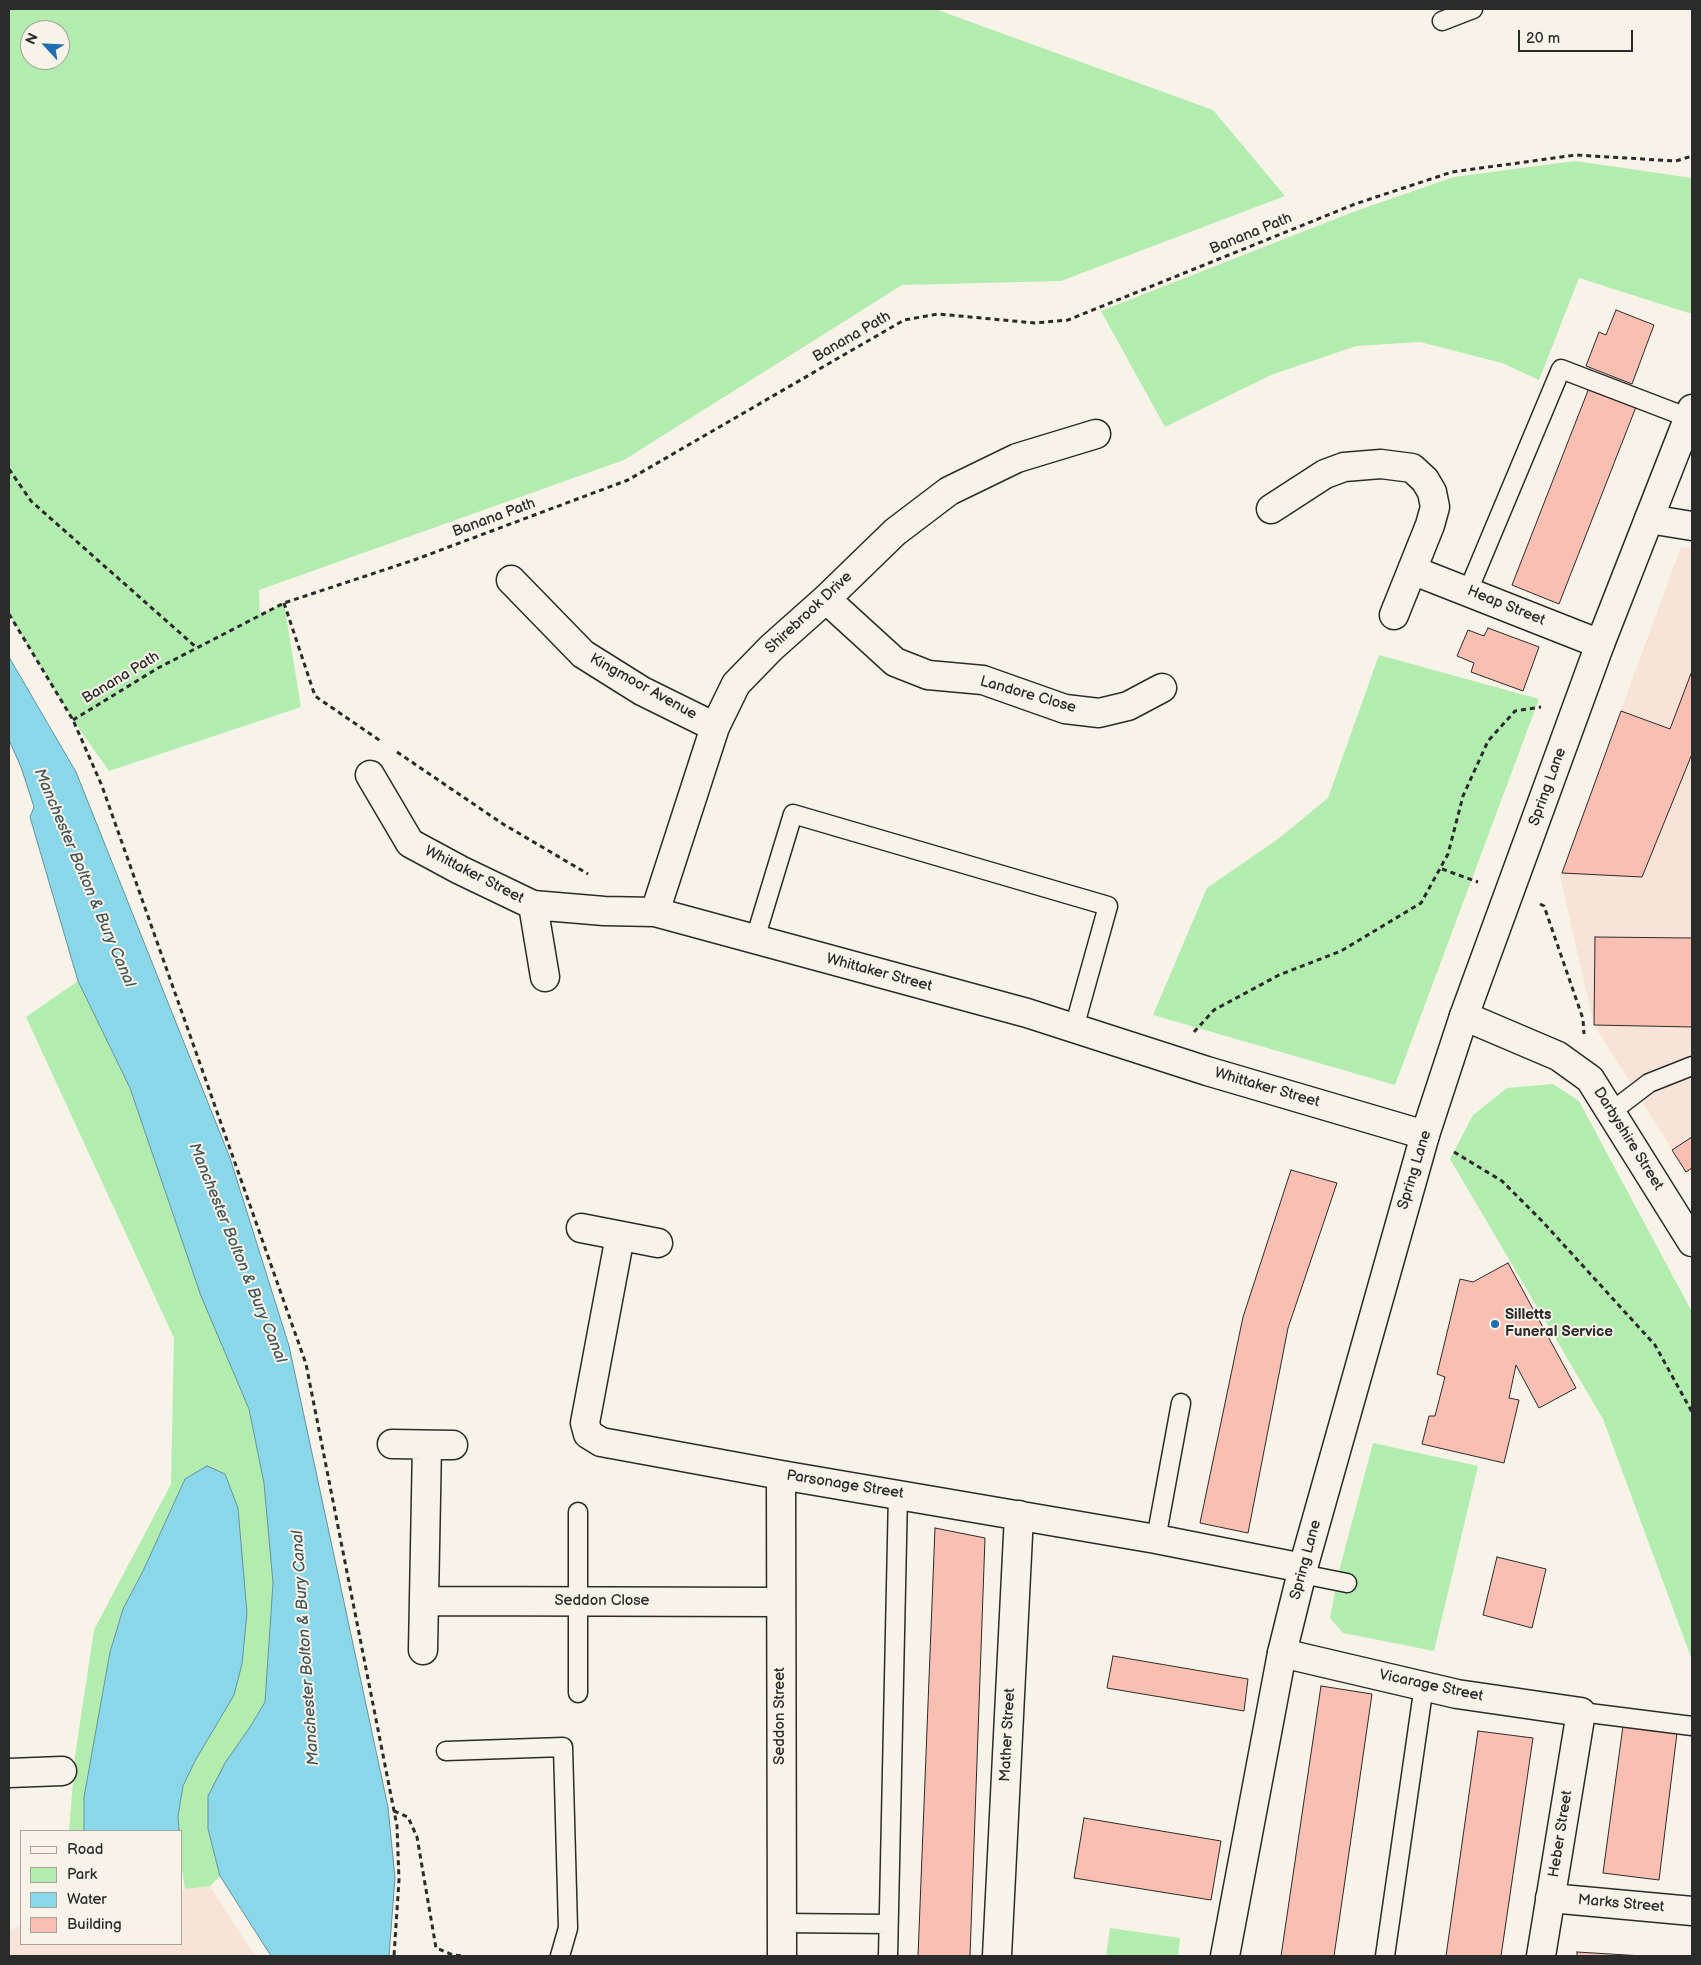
<!DOCTYPE html>
<style>
body{margin:0}
#map{position:relative;width:1701px;height:1965px;overflow:hidden;background:#f7f3e8;font-family:"Balsamiq Sans",sans-serif}
canvas{display:block}
.frame{position:absolute;inset:0;border:10px solid #2b2b2b;pointer-events:none}
.legend{position:absolute;left:20px;top:1830px;width:162px;height:115px;box-sizing:border-box;background:#f7f3e8;border:1px solid #a5a39c;margin:0;padding:6px 9px;list-style:none;font-size:15px;color:#2b2b2b}
.legend li{display:flex;align-items:center;gap:10px;height:25px}
.legend b{width:25px;border:1px solid #a5a39c}
.north{position:absolute;left:20px;top:20px;width:50px;height:50px;box-sizing:border-box;background:#f7f3e8;border:1px solid #a5a39c;border-radius:50%;rotate:295deg;font-size:14px;font-weight:700;line-height:20px;text-align:center;color:#2b2b2b}
.north::after{content:'';display:block;margin:auto;width:18px;height:22px;background:#1f6fb2;clip-path:polygon(50% 0,100% 100%,50% 72%,0 100%)}
.scale{position:absolute;left:1518px;top:30px;width:115px;height:22px;box-sizing:border-box;border:2px solid #2b2b2b;border-top:0;padding-left:6px;font-size:15px;line-height:18px;white-space:nowrap;color:#2b2b2b;-webkit-text-stroke:4px #f7f3e8;paint-order:stroke}
</style>
<div id="map">
<canvas width="1701" height="1965"></canvas>
<div class="frame"></div>
<ul class="legend">
<li><b style="height:6px;background:#f7f3e8"></b>Road</li>
<li><b style="height:14px;background:#b3ecaf"></b>Park</li>
<li><b style="height:14px;background:#8ad7e9"></b>Water</li>
<li><b style="height:14px;background:#fabfb3"></b>Building</li>
</ul>
<div class="north">N</div>
<div class="scale">20 m</div>
</div>
<script>
const c = document.querySelector('canvas').getContext('2d');
c.lineJoin = 'round';
function fill(path, color) { c.fillStyle = color; c.fill(path, 'evenodd'); }
const shape = rows => new Path2D(rows.map(r => 'M' + r).join(''));
function strokePath(path, color, width, dash) { c.strokeStyle = color; c.lineWidth = width; c.lineCap = dash ? 'butt' : 'round'; c.setLineDash(dash || []); c.stroke(path); }
function write(font, color, halo, rows, align = 'center') {
  c.font = font + ' "Balsamiq Sans",sans-serif'; c.lineWidth = 4; c.setLineDash([]); c.textBaseline = 'middle'; c.strokeStyle = halo; c.fillStyle = color; for (const [text, x, y, turn = 0] of rows) {
    c.save(); c.translate(x, y); c.rotate((+turn || 0) * Math.PI / 180); c.textAlign = isNaN(turn) ? turn : align; if (halo) c.strokeText(text, 0, 0); c.fillText(text, 0, 0); c.restore();
  }
}
const built = shape([
 [1681,547,1692,548,1692,1172,1686,1172,1594,1025,1560,876],
 [210,1886,255,1956,9,1956,9,1930,21,1926,21,1944,181,1944,181,1890]
]);
const green = shape([
 [9,9,935,9,1213,110,1285,196,1061,281,902,285,624,460,259,590,260,615,284,603,301,707,109,771,73,720,9,614],
 [30,30,60,30,60,60,30,60],
 [1575,161,1692,178,1692,314,1579,278,1539,380,1502,363,1420,342,1356,346,1271,375,1165,427,1101,311,1353,212,1454,177],
 [1379,655,1539,699,1395,1085,1153,1015,1207,888,1278,839,1328,798],
 [78,981,130,1088,201,1295,249,1409,264,1483,273,1583,265,1702,250,1727,208,1829,220,1876,210,1886,185,1889,181,1863,181,1831,179,1831,178,1816,183,1786,195,1761,185,1479,143,1571,123,1609,110,1652,84,1797,84,1831,69,1831,75,1756,94,1630,171,1484,174,1338,26,1017],
 [1553,1084,1579,1101,1692,1312,1692,1660,1603,1419,1450,1159,1473,1115,1507,1088],
 [1373,1443,1478,1466,1434,1651,1343,1633,1330,1618,1339,1571],
 [1110,1928,1180,1938,1178,1956,1106,1956]
]);
const water = shape([
 [9,657,76,772,230,1158,289,1346,388,1807,395,1878,389,1956,271,1956,220,1876,208,1829,208,1796,225,1763,250,1727,265,1702,273,1583,264,1483,249,1409,201,1296,130,1088,78,981,30,817,34,807,21,767,9,740,9,657],
 [207,1466,225,1474,238,1508,247,1613,242,1664,234,1695,195,1761,183,1786,178,1816,179,1831,84,1831,84,1797,110,1652,123,1609,143,1571,185,1479,207,1466]
]);
const building = shape([
 [1616,310,1654,325,1632,384,1586,366,1599,332,1606,335,1616,310],
 [1589,388,1636,407,1559,604,1512,585,1589,388],
 [1488,628,1539,647,1523,691,1471,672,1474,663,1457,656,1468,630,1484,636,1488,628],
 [1692,671,1692,754,1642,877,1562,873,1621,711,1670,729,1692,671],
 [1595,937,1692,938,1692,1027,1594,1025,1595,937],
 [1692,1137,1692,1168,1686,1172,1672,1150,1692,1137],
 [1291,1170,1337,1183,1288,1328,1248,1533,1200,1523,1243,1317,1291,1170],
 [1508,1263,1576,1388,1539,1408,1516,1365,1509,1398,1519,1400,1504,1463,1422,1444,1429,1416,1435,1416,1445,1377,1437,1374,1460,1279,1473,1282,1508,1263],
 [935,1528,985,1538,970,1956,918,1956,935,1528],
 [1497,1557,1546,1569,1532,1628,1483,1615,1497,1557],
 [1113,1656,1248,1679,1244,1711,1107,1688,1113,1656],
 [1321,1686,1372,1694,1334,1956,1281,1956,1321,1686],
 [1623,1726,1677,1733,1659,1880,1603,1873,1623,1726],
 [1478,1731,1533,1738,1501,1956,1446,1956,1478,1731],
 [1084,1818,1221,1841,1211,1900,1074,1878,1084,1818],
 [1577,1952,1643,1956,1577,1956,1577,1952]
]);
const path = shape([
 [9,469,31,501,197,648],
 [284,603,315,696,382,742],
 [9,614,73,720,102,786,306,1364,397,1826,399,1880,394,1956],
 [73,720,158,668,284,603,414,560,628,480,904,320,938,314,1035,323,1068,320,1355,204,1452,172,1576,155,1676,161,1692,156],
 [397,752,503,824,588,874],
 [1442,869,1478,882],
 [1540,904,1544,906,1583,1019,1584,1034],
 [1194,1032,1214,1010,1279,975,1341,951,1421,903,1448,854,1463,796,1488,741,1515,711,1541,707],
 [1454,1152,1502,1181,1542,1221,1655,1345,1692,1412],
 [394,1811,408,1817,417,1837,436,1948,453,1955,465,1956]
]);
const lane = shape([
 [1442,21,1473,9],
 [1468,591,1561,369,1689,418],
 [755,939,793,814,1108,906,1074,1028],
 [1611,1112,1649,1083,1692,1066],
 [578,1512,578,1693],
 [1156,1539,1181,1403],
 [1302,1574,1347,1583],
 [1581,1712,1692,1726],
 [446,1751,563,1747,568,1928,560,1956],
 [781,1923,888,1924],
 [888,1956,898,1494],
 [1385,1956,1424,1685]
]);
const street = shape([
 [1271,509,1325,474,1344,467,1381,464,1412,468,1425,480,1432,492,1435,507,1430,525,1394,615],
 [1649,519,1692,526],
 [1412,570,1600,644],
 [511,580,583,654,642,691,715,727],
 [826,599,895,662,928,675,983,680,1065,709,1099,713,1128,706,1162,688],
 [370,775,410,843,460,870,533,905,604,911,655,912,1027,1013,1207,1071,1425,1135],
 [533,905,545,977],
 [655,912,715,727,736,684,771,648,826,599,895,532,949,491,1017,458,1096,434],
 [1464,1016,1558,1056,1590,1079,1692,1242],
 [581,1228,658,1243],
 [620,1236,585,1423,588,1434,601,1442,781,1475,1156,1539,1303,1568],
 [392,1444,453,1445],
 [781,1475,782,1956],
 [424,1601,780,1602],
 [423,1650,427,1445],
 [1282,1653,1457,1694,1581,1712,1541,1956],
 [9,1773,62,1771],
 [1550,1898,1692,1911],
 [997,1956,1019,1515]
]);
const primary = shape([
 [1225,1956,1282,1653,1303,1568,1425,1135,1464,1016,1509,893,1600,644,1692,409]
]);
const markers = [
 [1495,1324,5,"#1f6fb2"]
];
const streetNames = [
 ["Banana Path",1251,234,-22],
 ["Banana Path",852,337,-30],
 ["Banana Path",494,518,-20],
 ["Heap Street",1506,606,22],
 ["Shirebrook Drive",809,613,-43],
 ["Banana Path",121,678,-31],
 ["Kingmoor Avenue",643,687,29],
 ["Landore Close",1028,695,16],
 ["Spring Lane",1548,787,-70],
 ["Whittaker Street",474,875,27],
 ["Whittaker Street",879,973,15],
 ["Whittaker Street",1267,1088,16],
 ["Darbyshire Street",1628,1139,58],
 ["Spring Lane",1415,1170,-73],
 ["Parsonage Street",845,1485,9],
 ["Spring Lane",1306,1560,-75],
 ["Seddon Close",602,1601],
 ["Vicarage Street",1431,1686,12],
 ["Seddon Street",780,1716,-90],
 ["Mather Street",1008,1735,-87],
 ["Heber Street",1561,1834,-81],
 ["Marks Street",1621,1904,5]
];
const poiNames = [
 ["Silletts",1505,1315],
 ["Funeral Service",1505,1332]
];
const waterNames = [
 ["Manchester Bolton & Bury Canal",84,878,67],
 ["Manchester Bolton & Bury Canal",237,1253,68],
 ["Manchester Bolton & Bury Canal",306,1648,-94]
];
fill(built, '#f8e3d8');
fill(green, '#b3ecaf');
fill(water, '#8ad7e9');
strokePath(water, '#64929d', 1);
fill(building, '#fabfb3');
strokePath(building, '#2b2b2b', 1);
strokePath(lane, '#2b2b2b', 21);
strokePath(street, '#2b2b2b', 31);
strokePath(primary, '#2b2b2b', 31);
strokePath(path, '#2b2b2b', 3, [5, 4]);
strokePath(lane, '#f7f3e8', 18);
strokePath(street, '#f7f3e8', 28);
strokePath(primary, '#f7f3e8', 28);
for (const [x, y, r, color] of markers) { const dot = new Path2D(); dot.arc(x, y, r, 0, 2 * Math.PI); c.fillStyle = color; c.fill(dot); strokePath(dot, '#f7f3e8', 2); }
write('15px', '#2b2b2b', '#f7f3e8', streetNames);
write('bold 15px', '#2b2b2b', '#f7f3e8', poiNames, 'left');
write('italic 16px', '#43565a', '#f7f3e8', waterNames);
</script>
